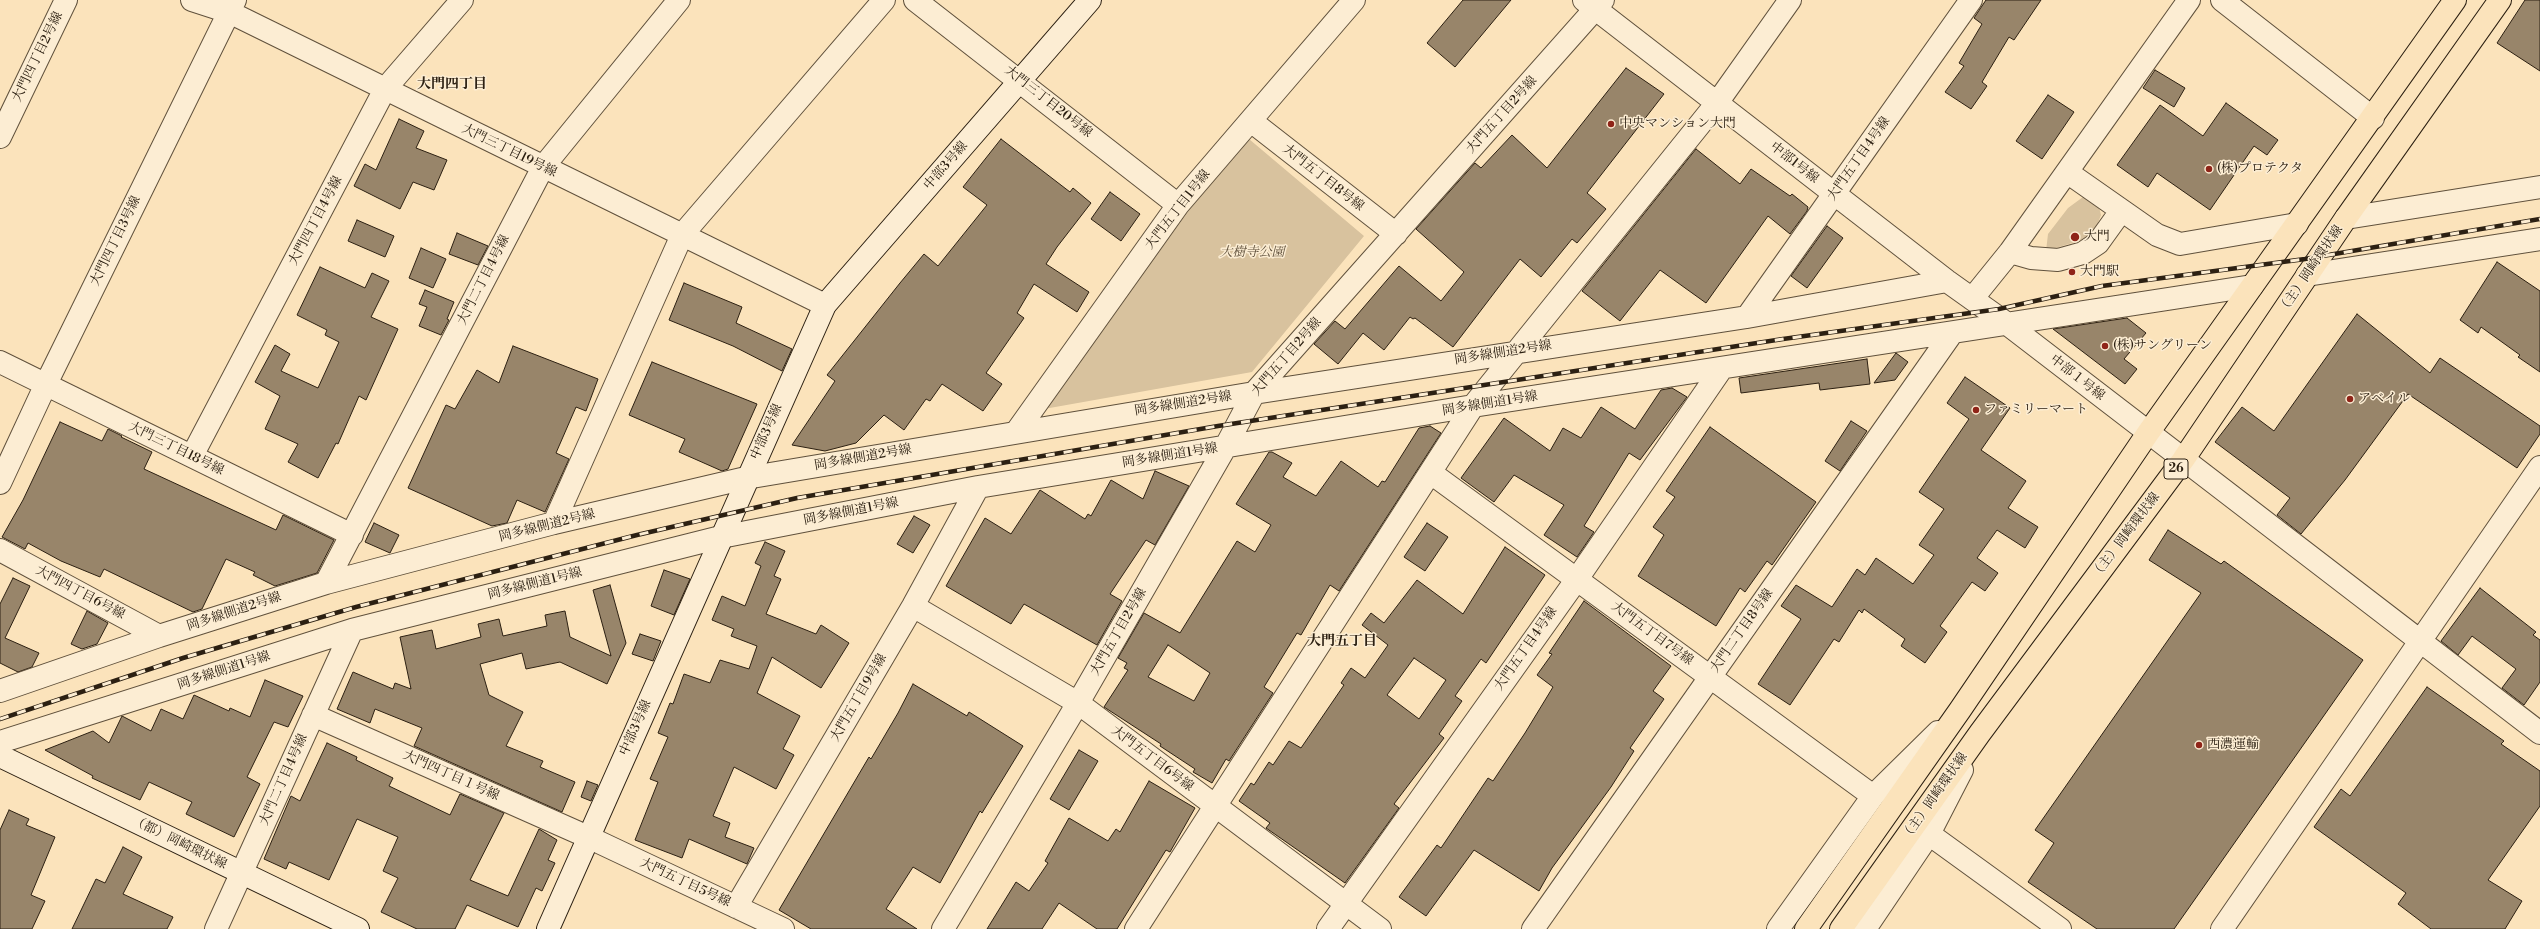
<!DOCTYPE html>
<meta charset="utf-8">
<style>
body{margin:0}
canvas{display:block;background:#fbe3bb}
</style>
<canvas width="2540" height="929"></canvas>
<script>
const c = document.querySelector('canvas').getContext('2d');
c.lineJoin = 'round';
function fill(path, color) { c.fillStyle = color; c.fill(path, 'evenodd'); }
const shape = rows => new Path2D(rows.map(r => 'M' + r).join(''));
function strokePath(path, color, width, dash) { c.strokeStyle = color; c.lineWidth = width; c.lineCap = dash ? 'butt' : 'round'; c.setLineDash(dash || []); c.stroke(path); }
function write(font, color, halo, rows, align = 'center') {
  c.font = font + ' "Libre Bodoni","Noto Serif JP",serif'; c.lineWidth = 3; c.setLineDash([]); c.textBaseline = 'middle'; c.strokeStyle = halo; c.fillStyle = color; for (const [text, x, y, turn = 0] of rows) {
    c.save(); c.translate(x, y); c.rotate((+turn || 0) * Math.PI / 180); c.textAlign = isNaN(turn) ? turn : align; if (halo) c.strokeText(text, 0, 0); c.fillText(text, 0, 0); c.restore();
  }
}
const green = shape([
 [1249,139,1364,236,1252,372,1044,409,1193,205],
 [2083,197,2094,202,2099,207,2101,215,2095,231,2088,238,2046,251,2048,234,2068,208]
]);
const building = shape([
 [1463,0,1511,0,1455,67,1427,43,1463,0],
 [1986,0,2041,0,2014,40,2009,37,1982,82,1987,86,1971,109,1945,92,1964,66,1959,63,1982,24,1974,18,1986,0],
 [2525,0,2540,0,2540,71,2497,43,2525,0],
 [1626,68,1664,94,1587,193,1606,209,1577,243,1572,239,1541,277,1520,259,1453,347,1415,318,1413,319,1410,317,1384,350,1363,333,1338,364,1314,344,1335,321,1345,329,1399,266,1441,301,1464,272,1416,229,1475,163,1481,168,1512,135,1547,168,1626,68],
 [2155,70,2185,88,2174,107,2143,88,2155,70],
 [2048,95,2074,112,2042,159,2016,141,2048,95],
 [2226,103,2278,140,2267,155,2254,146,2210,210,2157,173,2148,187,2117,165,2160,105,2203,136,2226,103],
 [399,119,424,131,416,148,447,160,434,190,413,182,400,209,354,186,365,164,376,170,399,119],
 [1001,139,1070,192,1073,188,1091,203,1057,247,1046,264,1089,292,1077,312,1034,284,1017,313,1024,318,986,373,1002,384,983,411,942,384,930,401,926,399,904,430,884,415,856,443,825,451,792,445,835,381,827,375,900,283,924,254,938,266,987,205,963,187,1001,139],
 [1696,149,1740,184,1751,169,1790,196,1792,194,1808,207,1807,211,1790,234,1768,216,1706,303,1660,270,1620,321,1582,291,1696,149],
 [1110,192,1140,214,1121,241,1091,219,1110,192],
 [357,220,394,236,385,257,348,241,357,220],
 [1827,226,1843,238,1807,288,1791,276,1827,226],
 [457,233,488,246,478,265,449,254,457,233],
 [421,248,446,259,433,288,409,278,421,248],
 [2497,262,2540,291,2540,372,2518,357,2520,355,2481,327,2478,333,2460,320,2497,262],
 [320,267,365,288,372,273,389,281,371,317,398,329,366,400,359,396,338,444,336,443,318,478,288,462,298,444,265,429,280,396,255,382,275,345,290,354,281,371,318,388,339,342,325,335,327,330,297,315,320,267],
 [684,283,742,307,736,323,792,349,782,371,733,346,669,320,684,283],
 [425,290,454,302,447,319,449,320,441,335,419,326,427,307,419,304,425,290],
 [2357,314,2430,373,2440,358,2540,426,2540,434,2517,468,2408,394,2345,480,2301,534,2277,515,2290,498,2215,442,2242,407,2274,431,2357,314],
 [2127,318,2146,333,2124,359,2137,369,2125,384,2053,329,2127,318],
 [513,346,598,379,586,411,576,407,556,453,569,459,545,512,517,500,507,523,492,526,408,488,446,405,455,409,477,370,499,383,513,346],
 [1896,353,1908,362,1895,380,1874,383,1896,353],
 [1867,359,1870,384,1820,390,1819,383,1741,393,1739,378,1867,359],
 [652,362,757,404,728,469,722,471,679,452,685,439,629,415,652,362],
 [1965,377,2010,408,1981,450,2026,481,2008,508,2038,527,2025,548,1997,530,1977,558,1998,573,1985,591,1972,582,1940,626,1947,632,1925,663,1901,646,1905,639,1864,609,1862,613,1859,610,1839,642,1834,639,1790,705,1758,684,1801,619,1781,606,1796,585,1832,607,1857,569,1865,575,1876,558,1913,584,1934,555,1919,545,1944,509,1919,492,1969,419,1947,403,1965,377],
 [1672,388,1687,397,1640,460,1629,453,1584,526,1594,532,1577,557,1544,535,1564,505,1514,475,1494,502,1461,478,1504,418,1550,451,1563,428,1581,438,1601,407,1635,429,1661,390,1672,388],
 [1851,421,1867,431,1840,471,1825,461,1851,421],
 [60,422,102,441,108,429,122,436,121,437,152,452,144,469,276,530,283,515,334,540,317,573,275,586,253,575,255,572,226,559,202,609,193,612,104,569,100,577,61,561,28,543,25,549,2,537,23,500,60,422],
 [1430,426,1441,433,1339,591,1330,585,1301,635,1297,633,1264,687,1273,693,1229,761,1226,759,1212,783,1193,772,1195,769,1160,746,1161,744,1104,707,1128,670,1124,668,1127,663,1118,658,1144,613,1180,633,1237,541,1255,552,1271,525,1236,504,1269,452,1272,452,1292,463,1283,477,1316,496,1341,461,1378,487,1382,481,1385,482,1419,428,1430,426],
 [1168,645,1210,673,1194,701,1148,677,1168,645],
 [1710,427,1816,502,1772,565,1767,561,1745,592,1740,588,1716,626,1638,576,1664,535,1653,527,1675,497,1666,491,1710,427],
 [1155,471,1189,486,1155,545,1146,540,1110,594,1122,601,1097,645,1024,604,1011,624,946,586,985,518,1011,534,1040,490,1085,519,1088,514,1091,516,1111,480,1143,499,1155,471],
 [914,516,930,525,913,553,897,544,914,516],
 [374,523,399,535,390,553,365,542,374,523],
 [1427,523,1448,537,1425,571,1404,557,1427,523],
 [2168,530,2221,564,2224,561,2363,660,2174,929,2097,929,2028,882,2054,843,2035,830,2201,593,2149,560,2168,530],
 [765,542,785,551,774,576,781,579,766,614,816,634,821,625,849,643,821,688,772,657,757,693,800,716,783,749,794,755,776,789,734,767,713,816,730,823,725,837,754,848,747,864,689,839,682,858,635,840,658,782,650,779,668,737,658,733,670,703,673,704,684,674,710,683,720,660,749,669,757,646,731,636,734,629,712,620,722,596,745,606,761,566,755,563,765,542],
 [1505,547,1545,575,1486,663,1481,659,1455,696,1462,701,1439,734,1444,738,1394,804,1399,808,1345,883,1266,828,1270,823,1239,801,1251,783,1254,785,1269,762,1273,765,1289,741,1301,748,1344,685,1341,683,1351,668,1365,678,1388,645,1362,625,1371,613,1384,623,1417,580,1463,614,1505,547],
 [1414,658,1446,680,1419,719,1387,695,1414,658],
 [664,570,690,579,674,615,651,606,664,570],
 [13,578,30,586,5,638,39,653,32,667,18,672,0,663,0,604,13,578],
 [610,585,626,643,607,684,560,662,526,669,522,653,480,664,489,695,523,712,506,746,543,761,540,767,575,782,562,812,414,746,422,728,375,709,370,723,337,709,353,672,393,689,395,683,411,689,400,637,432,630,436,649,481,637,478,624,499,619,503,636,547,626,545,615,565,611,570,637,611,656,593,590,610,585],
 [2480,588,2536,632,2533,635,2540,640,2540,682,2524,705,2502,688,2516,669,2472,636,2458,655,2441,641,2480,588],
 [1584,601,1671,666,1653,691,1664,699,1630,748,1634,751,1611,787,1552,868,1539,891,1474,850,1426,916,1399,897,1437,845,1441,848,1488,778,1493,781,1525,733,1553,687,1537,675,1552,654,1549,653,1584,601],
 [87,611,108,623,97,644,82,649,71,644,87,611],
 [640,634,661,641,653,661,632,654,640,634],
 [265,680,303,696,288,727,274,722,247,777,260,784,234,837,186,814,192,802,149,782,140,800,92,778,93,776,45,750,93,731,109,743,122,716,151,731,161,709,183,719,194,695,229,711,230,708,250,717,265,680],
 [913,684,967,716,969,712,1023,746,982,813,980,811,940,883,913,867,886,909,917,929,811,929,779,910,869,757,871,759,898,713,913,684],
 [2427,687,2504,741,2501,744,2540,771,2540,806,2488,880,2522,901,2505,929,2431,929,2398,904,2406,893,2314,827,2341,789,2350,796,2427,687],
 [327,743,357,757,356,760,393,778,389,786,450,815,460,794,504,813,470,880,508,896,539,829,557,840,548,860,555,863,542,891,536,888,518,927,467,905,455,929,417,929,381,912,398,878,383,871,398,837,357,819,329,880,289,862,286,869,264,859,291,796,300,801,327,743],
 [1079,750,1098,761,1069,810,1050,799,1079,750],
 [587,781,598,785,591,801,581,797,587,781],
 [1149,781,1195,808,1170,852,1166,850,1117,929,1097,929,1059,903,1042,929,987,929,1016,882,1029,891,1048,863,1045,861,1069,818,1108,841,1116,829,1120,832,1149,781],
 [9,810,29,819,26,825,55,837,31,895,45,901,32,929,0,929,0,830,9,810],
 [123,847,142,857,123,894,173,917,167,929,72,929,96,879,105,883,123,847]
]);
const street = shape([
 [192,0,229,12,825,305],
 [915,0,1178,205],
 [1584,0,1947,281,2006,323,2540,733],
 [2222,0,2373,118],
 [1251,121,1396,234],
 [0,137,66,0],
 [2067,172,2157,235,2180,244,2297,224],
 [2346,218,2540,187],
 [2010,252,2031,258,2058,260,2083,253,2098,243,2121,211],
 [2307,275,2540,239],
 [1972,299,2010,252,2189,0],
 [1747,317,1971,0],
 [0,362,352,535],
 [1017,431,1178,205,1354,0],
 [192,456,385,89,462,0],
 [1431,473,1873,796],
 [0,483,46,384,235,0],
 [554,523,682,235,884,0],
 [0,550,159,636],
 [326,583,543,167,679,0],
 [913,606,1078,703,1380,929],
 [0,691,159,636,326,583,554,523,746,478,1254,393,1747,317,1947,281],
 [313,715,588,837,783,929],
 [0,742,352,630,721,537,978,487,1473,406,2252,286],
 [1929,834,2060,929],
 [736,907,913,606,978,487],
 [216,929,352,630],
 [943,929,1078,703,1226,446,1254,393,1603,0],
 [1136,929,1473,406,1717,103,1790,0],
 [1328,929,1577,579,1722,368],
 [1533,929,1952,333],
 [1778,929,1873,796,1938,732],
 [1865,929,1929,834,1962,770],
 [2222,929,2540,467]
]);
const secondary = shape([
 [0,756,358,929],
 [548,929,825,305,1090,0]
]);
const primary = shape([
 [1806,929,1960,710,2148,433,2455,0],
 [1841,929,1980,733,2183,460,2346,218,2500,0]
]);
const rail = shape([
 [0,719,183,658,356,607,637,535,797,498,1218,426,1783,339,1999,309,2102,286,2305,259,2540,219]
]);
const markers = [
 [1611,124,4,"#8f2418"],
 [2209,169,4,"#8f2418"],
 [2075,237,5,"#8f2418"],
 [2072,272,4,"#8f2418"],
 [2105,346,4,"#8f2418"],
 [2350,399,4,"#8f2418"],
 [1976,410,4,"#8f2418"],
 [2199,745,4,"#8f2418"]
];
const shields = [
 [2176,469,24]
];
const shieldNames = [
 ["26",2176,469]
];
const streetNames = [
 ["大門四丁目2号線",38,57,-64],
 ["大門三丁目20号線",1048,102,38],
 ["大門五丁目2号線",1502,115,-48],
 ["大門三丁目19号線",509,151,26],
 ["大門五丁目4号線",1859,159,-55],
 ["中部1号線",1794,163,38],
 ["中部3号線",946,166,-49],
 ["大門五丁目8号線",1323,178,38],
 ["大門五丁目1号線",1178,210,-52],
 ["大門四丁目4号線",316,221,-62],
 ["大門四丁目3号線",116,241,-64],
 ["（主）岡崎環状線",2311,270,-56],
 ["大門二丁目4号線",484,280,-63],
 ["岡多線側道2号線",1503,353,-9],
 ["大門五丁目2号線",1287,357,-49],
 ["中部１号線",2077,378,38],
 ["岡多線側道2号線",1183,404,-9],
 ["岡多線側道1号線",1490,404,-9],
 ["中部3号線",767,432,-66],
 ["大門三丁目18号線",176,449,26],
 ["岡多線側道1号線",1170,456,-9],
 ["岡多線側道2号線",863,458,-10],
 ["岡多線側道1号線",851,512,-11],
 ["岡多線側道2号線",547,526,-14],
 ["（主）岡崎環状線",2126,536,-53],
 ["岡多線側道1号線",535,584,-14],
 ["大門四丁目6号線",80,593,28],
 ["岡多線側道2号線",234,612,-18],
 ["大門二丁目8号線",1742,631,-55],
 ["大門五丁目2号線",1119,632,-60],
 ["大門五丁目7号線",1652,634,36],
 ["大門五丁目4号線",1526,649,-55],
 ["岡多線側道1号線",224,671,-18],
 ["大門五丁目9号線",859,698,-60],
 ["中部3号線",636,728,-66],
 ["大門五丁目6号線",1152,759,37],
 ["大門四丁目１号線",451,776,24],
 ["大門二丁目4号線",284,780,-66],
 ["（主）岡崎環状線",1935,797,-55],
 ["（都）岡崎環状線",179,843,26],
 ["大門五丁目5号線",685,883,25]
];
const poiNames = [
 ["中央マンション大門",1619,124],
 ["(株)プロテクタ",2217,169],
 ["大門",2084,237],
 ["大門駅",2080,272],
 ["(株)サングリーン",2113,346],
 ["アベイル",2358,399],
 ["ファミリーマート",1984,410],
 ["西濃運輸",2207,745]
];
const parkNames = [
 ["大樹寺公園",1252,253]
];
const neighbourhoodNames = [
 ["大門四丁目",452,85],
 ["大門五丁目",1342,642]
];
fill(green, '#d8c29e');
fill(building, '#98856a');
strokePath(building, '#2c2012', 1);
strokePath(street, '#60513c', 24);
strokePath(secondary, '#2c2012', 24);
strokePath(primary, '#2c2012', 24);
strokePath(street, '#fcedd3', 22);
strokePath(secondary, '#fcedd3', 22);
strokePath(primary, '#fbe3bb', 22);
strokePath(rail, '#2c2012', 4.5);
strokePath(rail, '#fcedd3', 3, [9]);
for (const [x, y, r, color] of markers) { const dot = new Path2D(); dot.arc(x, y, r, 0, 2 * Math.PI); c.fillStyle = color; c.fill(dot); strokePath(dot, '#fcedd3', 1.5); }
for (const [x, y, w] of shields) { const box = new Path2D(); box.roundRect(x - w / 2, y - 10, w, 20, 3); c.fillStyle = '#fcedd3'; c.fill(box); strokePath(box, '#2c2012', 1); }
write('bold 12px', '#2c2012', null, shieldNames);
write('13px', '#2c2012', '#fcedd3', streetNames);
write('13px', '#2c2012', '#fcedd3', poiNames, 'left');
write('italic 13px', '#60513c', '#fcedd3', parkNames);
write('bold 14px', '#2c2012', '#fcedd3', neighbourhoodNames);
</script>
